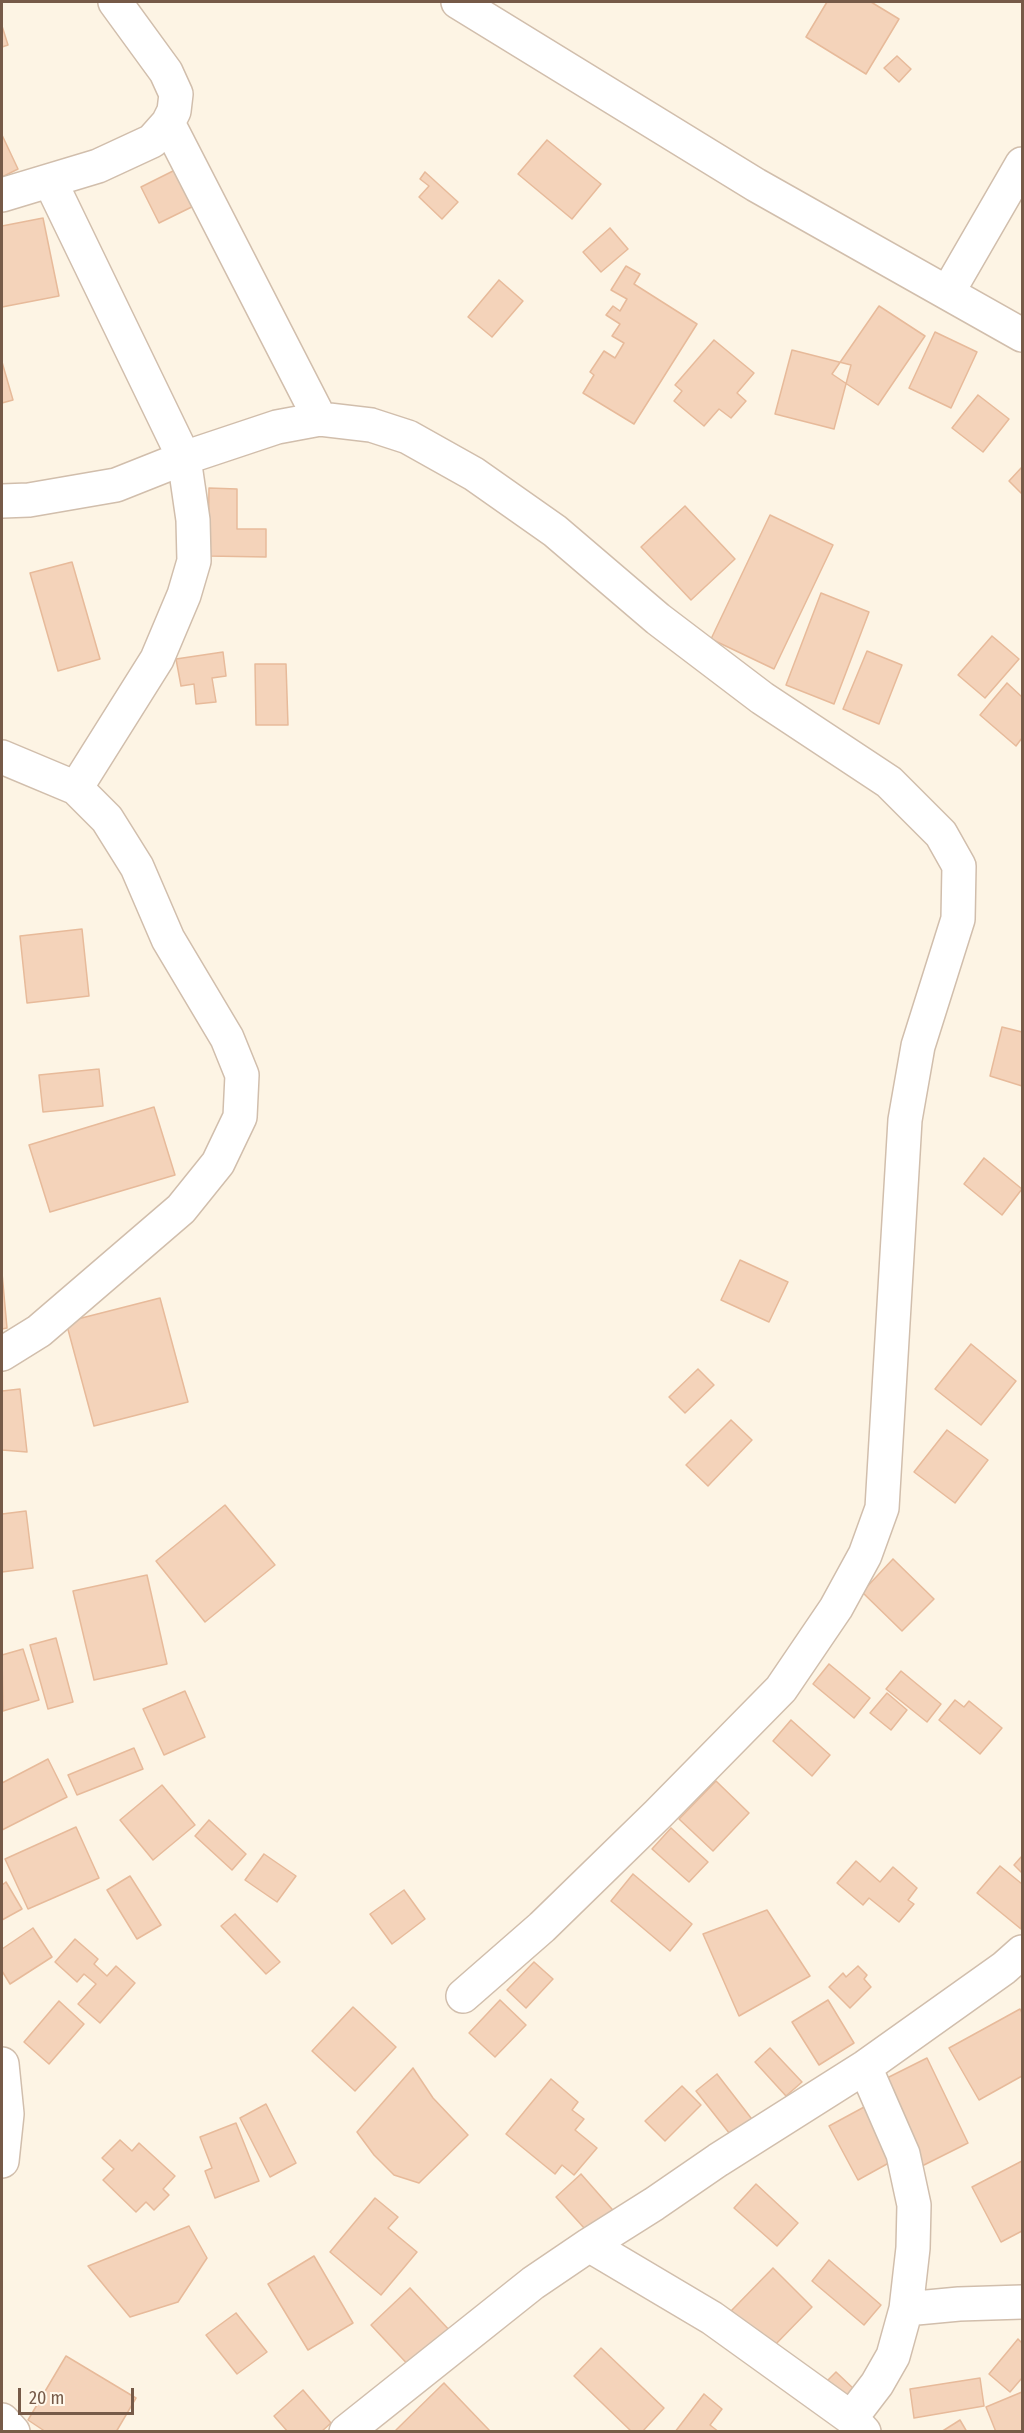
<!DOCTYPE html>
<style>
body{margin:0}
#map{position:relative;width:1024px;height:2433px;overflow:hidden;background:#fdf4e4;font-family:"Fira Sans Condensed",sans-serif}
canvas{display:block}
.frame{position:absolute;inset:0;border:3px solid #765a48;pointer-events:none}
.scale{position:absolute;left:18px;top:2388px;width:116px;height:27px;box-sizing:border-box;border:3px solid #765a48;border-top:0;padding-left:8px;font-size:18px;line-height:21px;white-space:nowrap;color:#765a48;-webkit-text-stroke:4px #fff8eb;paint-order:stroke}
</style>
<div id="map">
<canvas width="1024" height="2433"></canvas>
<div class="frame"></div>
<div class="scale">20 m</div>
</div>
<script>
const c = document.querySelector('canvas').getContext('2d');
c.lineJoin = 'round';
function fill(path, color) { c.fillStyle = color; c.fill(path, 'evenodd'); }
const shape = rows => new Path2D(rows.map(r => 'M' + r).join(''));
function strokePath(path, color, width, dash) { c.strokeStyle = color; c.lineWidth = width; c.lineCap = dash ? 'butt' : 'round'; c.setLineDash(dash || []); c.stroke(path); }
const building = shape([
 [827,2,871,2,899,19,866,74,806,37,827,2],
 [2,26,8,45,2,47,2,26],
 [897,56,911,69,899,82,884,68,897,56],
 [2,135,18,169,2,177,2,135],
 [547,140,601,184,572,219,518,174,547,140],
 [183,166,202,202,159,223,141,187,183,166],
 [425,172,458,202,442,219,419,197,429,186,420,179,425,172],
 [43,218,59,296,2,307,2,226,43,218],
 [610,228,628,249,601,272,583,252,610,228],
 [626,266,640,274,634,284,697,324,634,424,583,393,594,375,590,372,604,351,615,358,624,343,612,336,620,324,606,315,613,306,620,311,627,299,611,290,626,266],
 [499,280,523,301,492,337,468,317,499,280],
 [879,306,925,336,878,405,832,374,879,306],
 [935,332,977,352,951,408,909,388,935,332],
 [714,340,754,373,737,393,746,401,731,418,719,409,704,426,674,401,682,391,675,385,714,340],
 [792,350,851,365,834,429,775,414,792,350],
 [2,362,13,400,2,403,2,362],
 [978,395,1009,419,983,452,952,428,978,395],
 [1022,467,1022,494,1009,481,1022,467],
 [209,488,237,489,237,529,266,529,266,557,208,556,209,488],
 [685,506,735,559,691,600,641,547,685,506],
 [770,515,833,545,774,669,711,639,770,515],
 [72,562,100,659,58,671,30,573,72,562],
 [821,593,869,612,834,704,786,685,821,593],
 [992,636,1019,659,985,698,958,675,992,636],
 [867,651,902,665,879,724,843,709,867,651],
 [223,652,226,676,212,678,216,702,196,704,194,684,181,686,176,659,223,652],
 [255,664,286,664,288,725,256,725,255,664],
 [1007,683,1022,697,1022,738,1016,746,980,715,1007,683],
 [82,929,89,996,27,1003,20,936,82,929],
 [1002,1027,1022,1032,1022,1086,990,1076,1002,1027],
 [99,1069,103,1106,43,1112,39,1075,99,1069],
 [154,1107,175,1175,50,1212,29,1145,154,1107],
 [984,1158,1022,1189,1002,1215,964,1184,984,1158],
 [740,1260,788,1282,769,1322,721,1300,740,1260],
 [2,1273,7,1328,2,1329,2,1273],
 [160,1298,188,1402,94,1426,66,1322,160,1298],
 [971,1344,1016,1381,981,1425,935,1389,971,1344],
 [698,1369,714,1385,685,1413,669,1397,698,1369],
 [20,1389,27,1452,2,1450,2,1391,20,1389],
 [731,1420,752,1440,708,1486,686,1465,731,1420],
 [947,1430,988,1460,955,1503,914,1472,947,1430],
 [225,1505,275,1565,205,1622,156,1561,225,1505],
 [26,1511,33,1568,2,1572,2,1514,26,1511],
 [893,1559,934,1599,902,1631,862,1592,893,1559],
 [147,1575,167,1664,94,1680,73,1591,147,1575],
 [56,1638,73,1702,48,1709,30,1645,56,1638],
 [23,1649,39,1700,3,1711,2,1655,23,1649],
 [829,1664,870,1698,854,1718,813,1684,829,1664],
 [901,1671,941,1704,927,1722,886,1689,901,1671],
 [185,1691,205,1737,164,1755,143,1709,185,1691],
 [887,1693,907,1710,891,1730,870,1713,887,1693],
 [955,1700,964,1707,969,1701,1002,1728,980,1754,939,1720,955,1700],
 [791,1720,830,1755,812,1776,773,1741,791,1720],
 [134,1748,143,1769,77,1795,68,1775,134,1748],
 [48,1759,67,1797,2,1830,2,1783,48,1759],
 [716,1781,749,1813,713,1851,679,1819,716,1781],
 [162,1785,195,1825,153,1860,120,1820,162,1785],
 [209,1820,246,1854,232,1870,195,1836,209,1820],
 [76,1827,99,1878,28,1909,5,1859,76,1827],
 [671,1828,708,1862,689,1882,652,1849,671,1828],
 [264,1854,296,1876,277,1902,245,1880,264,1854],
 [1022,1856,1022,1873,1014,1865,1022,1856],
 [856,1861,880,1882,893,1867,917,1888,908,1900,914,1904,899,1922,869,1898,863,1905,837,1883,856,1861],
 [1000,1866,1022,1884,1021,1929,977,1893,1000,1866],
 [633,1874,692,1924,670,1951,611,1901,633,1874],
 [130,1876,161,1925,137,1939,107,1890,130,1876],
 [6,1882,22,1909,2,1920,2,1885,6,1882],
 [404,1890,425,1919,392,1944,370,1914,404,1890],
 [767,1910,810,1976,739,2016,703,1934,767,1910],
 [235,1914,280,1962,266,1974,221,1926,235,1914],
 [33,1928,52,1957,10,1984,2,1971,2,1949,33,1928],
 [75,1939,98,1959,94,1964,107,1976,116,1966,135,1983,100,2023,78,2004,96,1984,84,1974,77,1982,55,1962,75,1939],
 [534,1962,553,1979,526,2008,507,1990,534,1962],
 [858,1966,867,1975,864,1979,871,1987,850,2008,829,1987,843,1973,846,1977,858,1966],
 [500,2000,526,2025,495,2057,469,2033,500,2000],
 [828,2000,854,2043,819,2065,792,2022,828,2000],
 [59,2001,84,2024,49,2064,24,2042,59,2001],
 [353,2007,396,2047,355,2091,312,2051,353,2007],
 [1020,2009,1022,2013,1022,2076,979,2100,949,2048,1020,2009],
 [770,2048,802,2082,786,2096,755,2062,770,2048],
 [927,2058,968,2143,922,2166,881,2081,927,2058],
 [413,2068,433,2098,468,2135,419,2183,394,2175,374,2155,357,2132,413,2068],
 [717,2074,758,2127,737,2143,696,2091,717,2074],
 [551,2079,578,2102,572,2110,584,2119,575,2130,597,2148,574,2175,562,2165,555,2174,506,2134,551,2079],
 [682,2086,701,2105,665,2141,645,2121,682,2086],
 [266,2104,296,2163,270,2177,240,2118,266,2104],
 [866,2106,896,2159,858,2180,829,2126,866,2106],
 [236,2123,259,2181,215,2198,205,2171,212,2168,200,2137,236,2123],
 [120,2140,132,2151,139,2143,175,2176,163,2189,169,2195,154,2210,146,2202,136,2212,103,2180,114,2169,102,2158,120,2140],
 [1022,2161,1022,2231,1001,2242,972,2187,1022,2161],
 [581,2174,619,2217,594,2239,556,2197,581,2174],
 [756,2184,798,2223,777,2246,734,2208,756,2184],
 [375,2198,398,2217,388,2228,417,2252,381,2295,330,2252,375,2198],
 [189,2226,207,2258,178,2302,130,2317,88,2266,189,2226],
 [314,2256,353,2323,308,2350,268,2284,314,2256],
 [829,2260,881,2305,864,2325,812,2281,829,2260],
 [773,2268,812,2307,770,2350,731,2311,773,2268],
 [410,2288,452,2333,413,2370,371,2325,410,2288],
 [236,2313,267,2352,237,2374,206,2335,236,2313],
 [1018,2339,1022,2343,1022,2378,1010,2392,989,2374,1018,2339],
 [601,2348,664,2408,642,2432,632,2432,574,2376,601,2348],
 [66,2356,136,2398,116,2432,46,2432,28,2420,66,2356],
 [836,2372,855,2390,840,2406,820,2388,836,2372],
 [980,2378,984,2406,914,2418,910,2389,980,2378],
 [444,2383,490,2431,398,2432,396,2430,444,2383],
 [303,2390,331,2423,321,2432,288,2432,274,2416,303,2390],
 [1022,2392,1022,2432,996,2432,986,2407,1022,2392],
 [704,2394,722,2409,710,2425,719,2432,675,2432,704,2394],
 [960,2420,967,2432,941,2432,960,2420]
]);
const minor = shape([
 [458,2,756,185,1022,335],
 [168,123,320,419],
 [50,181,184,458,193,520,194,561,184,595,157,659,76,788],
 [2,195,98,166,152,141,168,123,174,111,176,94,166,72,115,2],
 [948,292,1022,164],
 [2,501,29,500,116,485,184,458,277,427,320,419,371,425,408,437,474,474,555,531,658,619,762,698,889,782,941,834,959,866,958,919,918,1046,905,1120,882,1508,865,1555,836,1608,781,1689,658,1814,542,1927,463,1996],
 [2,757,76,788,107,819,137,867,168,939,227,1038,242,1075,240,1117,218,1163,181,1209,39,1331,2,1354],
 [2,2064,7,2114,2,2161],
 [589,2245,712,2318,851,2418,864,2432],
 [906,2309,959,2304,1022,2302],
 [851,2418,877,2384,893,2356,906,2309,913,2248,914,2205,903,2154,865,2067],
 [2,2420,13,2432],
 [346,2432,533,2283,589,2245,654,2204,718,2160,865,2067,1004,1968,1022,1952]
]);
fill(building, '#f4d3ba');
strokePath(building, '#e7ba9a', 1.5);
strokePath(minor, '#d1beac', 36);
strokePath(minor, '#fff', 33);
</script>
